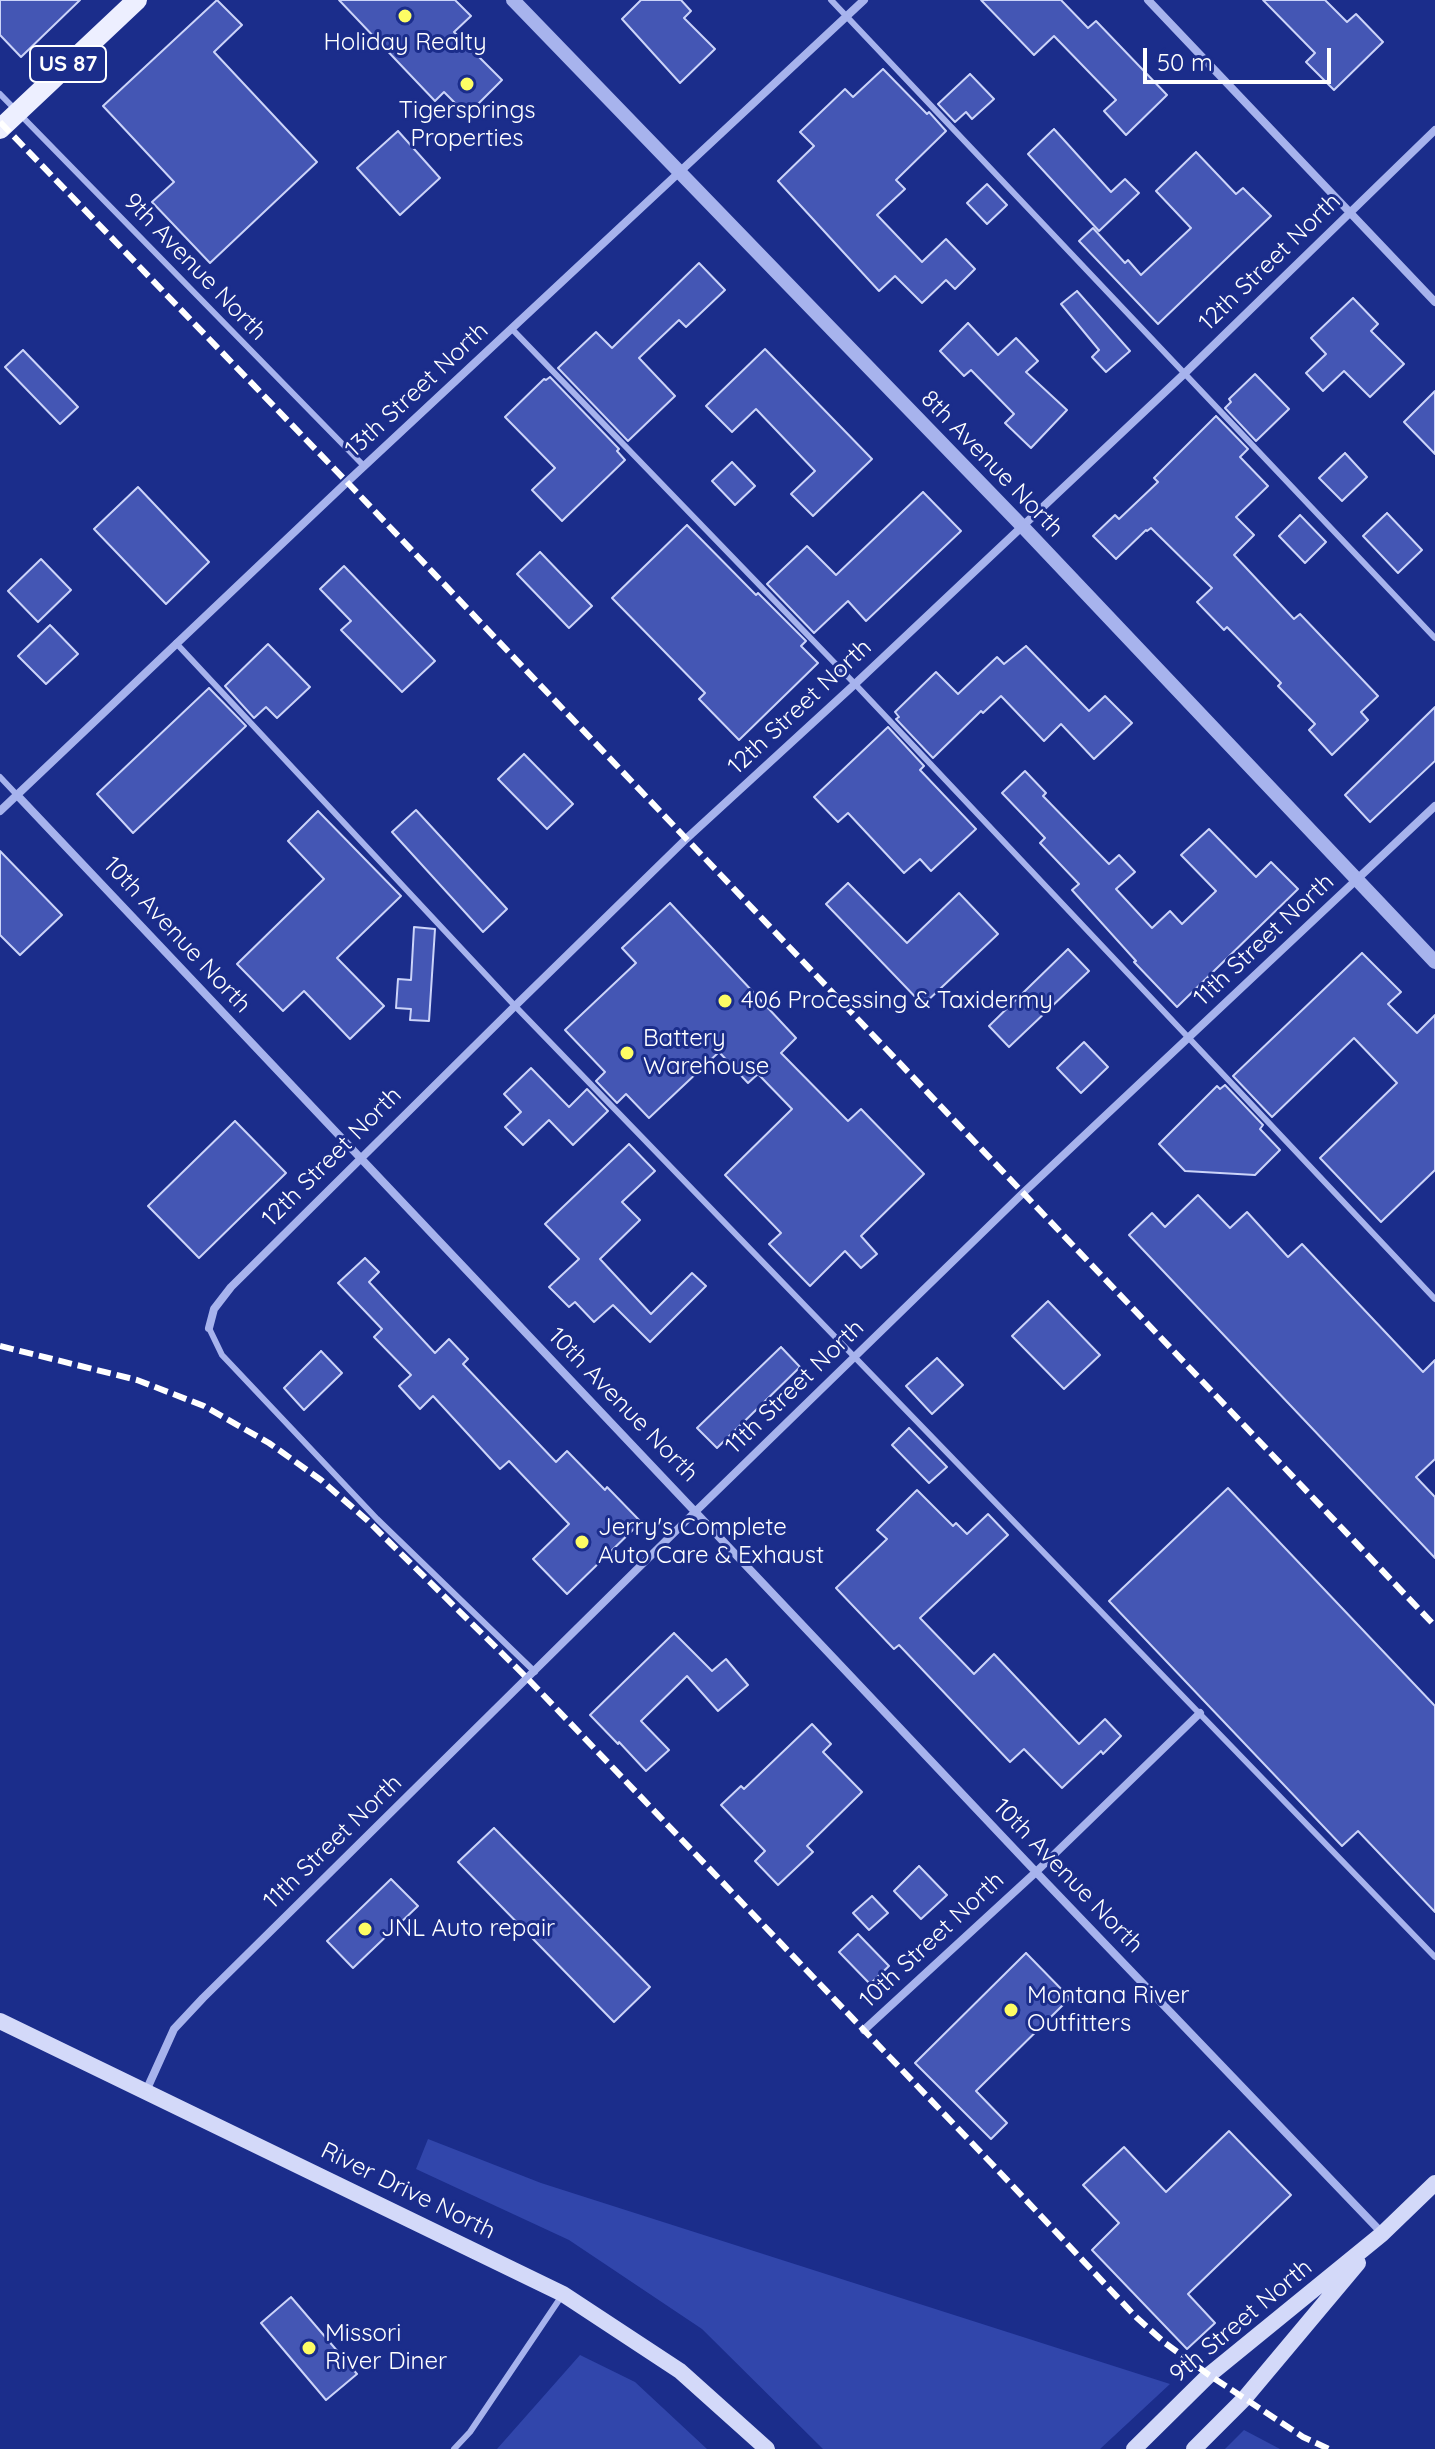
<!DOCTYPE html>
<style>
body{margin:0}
#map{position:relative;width:1435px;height:2449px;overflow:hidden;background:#1b2d8b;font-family:Quicksand,sans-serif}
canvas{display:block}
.scale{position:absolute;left:1143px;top:48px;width:188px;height:36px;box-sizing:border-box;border:4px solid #fff;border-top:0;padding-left:10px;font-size:24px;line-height:28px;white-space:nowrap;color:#fff;-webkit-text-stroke:6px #1b2d8b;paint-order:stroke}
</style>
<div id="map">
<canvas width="1435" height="2449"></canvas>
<div class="scale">50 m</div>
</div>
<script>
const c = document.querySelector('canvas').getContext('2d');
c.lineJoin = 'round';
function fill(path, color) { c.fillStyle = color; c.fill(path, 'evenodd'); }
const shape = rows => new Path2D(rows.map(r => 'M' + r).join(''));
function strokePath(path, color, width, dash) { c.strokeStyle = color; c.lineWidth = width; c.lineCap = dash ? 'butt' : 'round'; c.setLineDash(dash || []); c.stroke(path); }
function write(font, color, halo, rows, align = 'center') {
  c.font = font + ' Quicksand,sans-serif'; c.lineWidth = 6; c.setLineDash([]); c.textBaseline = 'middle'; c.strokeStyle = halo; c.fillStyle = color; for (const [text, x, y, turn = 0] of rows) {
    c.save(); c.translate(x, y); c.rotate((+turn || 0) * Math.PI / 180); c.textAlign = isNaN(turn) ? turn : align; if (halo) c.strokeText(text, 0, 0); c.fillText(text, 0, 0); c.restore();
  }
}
const green = shape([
 [428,2139,541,2183,1170,2384,1100,2449,823,2449,702,2329,569,2240,416,2169],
 [580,2355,635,2382,707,2449,497,2449],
 [1244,2430,1280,2449,1225,2449]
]);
const building = shape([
 [0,0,80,0,21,57,0,35,0,0],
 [217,0,242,25,214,52,317,162,210,263,152,202,174,182,103,106,217,0],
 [339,0,455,0,471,16,454,32,502,80,467,115,444,92,435,101,339,0],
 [641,0,681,0,691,11,684,18,715,49,680,83,622,19,641,0],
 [981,0,1061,0,1088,28,1096,21,1167,95,1126,135,1104,111,1116,100,1054,36,1034,55,981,0],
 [1263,0,1325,0,1347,22,1356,14,1383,42,1334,90,1306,62,1315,53,1263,0],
 [883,69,927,114,929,112,946,131,896,180,905,189,877,215,922,262,946,239,975,269,955,289,946,280,922,303,895,276,879,291,778,181,814,146,800,132,845,89,853,97,883,69],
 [970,74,994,99,972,119,966,112,955,122,938,104,970,74],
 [1054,129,1111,192,1125,179,1139,193,1099,231,1028,154,1054,129],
 [398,131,440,178,400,215,357,168,398,131],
 [1196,152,1236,194,1243,188,1271,216,1158,324,1079,241,1093,228,1125,263,1128,260,1141,275,1191,228,1156,191,1196,152],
 [987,184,1007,205,987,224,967,203,987,184],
 [699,263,725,290,686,327,679,320,639,358,675,396,628,441,558,368,596,332,612,348,699,263],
 [1077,291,1130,351,1106,372,1092,357,1099,350,1061,304,1077,291],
 [1353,298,1378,324,1371,331,1404,364,1370,397,1344,371,1323,391,1306,373,1326,354,1311,338,1353,298],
 [968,323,998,355,1016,338,1038,361,1026,372,1067,410,1031,448,1005,423,1014,414,971,370,964,376,940,351,968,323],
 [765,349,872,459,813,516,791,494,815,471,756,409,732,432,706,406,765,349],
 [23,350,78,407,60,424,5,367,23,350],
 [1255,374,1289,409,1256,441,1225,408,1231,402,1229,399,1255,374],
 [550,377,619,449,617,451,625,460,562,521,532,490,555,468,505,417,544,379,546,380,550,377],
 [1435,391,1435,454,1404,422,1435,391],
 [1216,416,1248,449,1240,457,1268,486,1236,517,1254,535,1234,555,1294,619,1300,614,1378,696,1361,712,1368,720,1332,755,1309,730,1315,724,1278,686,1281,683,1227,627,1224,630,1197,602,1212,588,1151,528,1147,531,1146,530,1116,559,1093,536,1115,515,1119,519,1158,482,1154,478,1216,416],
 [1345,453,1367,477,1342,501,1319,478,1345,453],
 [732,462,755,486,735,505,712,481,732,462],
 [138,487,209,562,166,604,94,529,138,487],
 [923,492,961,531,866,621,848,601,814,633,767,584,807,546,836,575,923,492],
 [1387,513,1422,550,1398,573,1363,536,1387,513],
 [1300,515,1326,542,1305,563,1279,536,1300,515],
 [687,525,756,595,758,593,806,641,801,646,818,663,739,740,699,699,705,693,612,598,687,525],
 [540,552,592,606,569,628,517,574,540,552],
 [41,559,71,590,38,622,8,591,41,559],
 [344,566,435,661,402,692,341,630,351,621,320,589,344,566],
 [50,625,78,654,46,684,18,656,50,625],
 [268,644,310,687,277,718,266,707,254,718,225,686,268,644],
 [1026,646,1089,711,1105,696,1132,723,1094,759,1061,724,1044,741,1001,696,983,713,981,711,933,758,896,719,899,717,895,712,936,672,958,694,997,657,1004,664,1026,646],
 [209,688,246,726,133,833,97,794,209,688],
 [1435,707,1435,761,1370,822,1345,795,1435,707],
 [888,727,924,766,920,770,976,829,931,871,920,859,904,873,848,813,838,822,814,797,888,727],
 [524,754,573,804,547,829,498,779,524,754],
 [1025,771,1046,793,1043,796,1109,864,1119,855,1135,872,1116,889,1152,928,1170,911,1182,924,1216,891,1181,855,1209,829,1256,877,1271,862,1298,889,1177,1007,1134,962,1136,961,1072,890,1079,884,1040,843,1045,838,1002,793,1025,771],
 [416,810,507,909,483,932,392,832,416,810],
 [318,811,401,896,337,958,384,1006,350,1039,304,991,283,1011,237,964,324,879,288,841,318,811],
 [0,851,62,915,20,955,0,935,0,851],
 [848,883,907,943,959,893,998,934,923,1005,826,904,848,883],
 [670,903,796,1038,781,1053,848,1121,861,1109,924,1174,861,1236,877,1254,861,1268,845,1251,810,1286,769,1244,781,1233,725,1175,792,1109,758,1074,748,1083,719,1052,649,1118,626,1094,617,1103,596,1081,605,1072,565,1030,636,963,622,948,670,903],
 [414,927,435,929,429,1021,410,1020,411,1009,396,1008,398,979,411,980,414,927],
 [1068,949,1089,971,1009,1047,989,1026,1068,949],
 [1362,953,1401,992,1388,1004,1417,1033,1435,1015,1435,1170,1381,1222,1320,1158,1397,1083,1354,1038,1272,1117,1233,1076,1362,953],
 [1084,1042,1108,1067,1081,1093,1057,1068,1084,1042],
 [531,1068,569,1107,587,1089,608,1111,573,1145,549,1120,523,1145,505,1127,521,1112,504,1094,531,1068],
 [1225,1085,1263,1125,1260,1129,1280,1150,1255,1175,1185,1171,1159,1144,1217,1086,1220,1089,1225,1085],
 [235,1121,286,1173,199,1258,148,1206,235,1121],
 [629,1144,655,1171,622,1202,640,1220,600,1259,651,1314,692,1273,706,1286,650,1342,613,1305,594,1322,575,1302,569,1307,549,1287,579,1259,545,1224,629,1144],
 [1198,1195,1230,1228,1247,1212,1288,1257,1302,1244,1423,1372,1435,1360,1435,1459,1416,1477,1435,1497,1435,1558,1129,1235,1152,1213,1165,1227,1198,1195],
 [365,1258,379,1272,369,1282,435,1353,449,1339,468,1359,463,1364,556,1462,567,1451,605,1490,607,1487,641,1522,567,1594,533,1559,569,1524,509,1461,500,1469,433,1396,420,1409,399,1386,411,1375,374,1337,382,1329,338,1283,365,1258],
 [1048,1301,1100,1355,1064,1389,1012,1336,1048,1301],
 [781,1347,800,1367,717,1448,697,1428,781,1347],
 [321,1351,342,1373,304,1410,284,1388,321,1351],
 [937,1358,963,1385,932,1414,906,1386,937,1358],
 [909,1428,947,1467,929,1483,892,1445,909,1428],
 [1228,1488,1435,1706,1435,1912,1358,1831,1342,1846,1109,1601,1228,1488],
 [917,1490,953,1526,956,1523,967,1534,988,1514,1008,1535,920,1618,974,1674,994,1654,1079,1744,1105,1719,1121,1736,1103,1754,1101,1751,1062,1788,1024,1749,1010,1762,899,1645,894,1649,836,1588,887,1539,877,1530,917,1490],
 [674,1633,712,1671,726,1659,748,1685,718,1711,687,1676,641,1721,669,1750,646,1771,619,1742,618,1744,590,1715,674,1633],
 [812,1724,831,1744,823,1752,862,1792,807,1846,813,1852,778,1885,755,1861,765,1851,721,1805,741,1786,744,1789,812,1724],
 [494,1828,650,1987,614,2022,458,1862,494,1828],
 [919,1866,947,1895,921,1919,894,1891,919,1866],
 [391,1879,418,1906,353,1968,327,1941,391,1879],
 [872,1896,888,1913,869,1930,853,1913,872,1896],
 [858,1934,889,1966,870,1984,839,1952,858,1934],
 [1026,1953,1070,1998,976,2091,1007,2123,991,2139,915,2063,1026,1953],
 [1229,2131,1291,2195,1188,2294,1215,2323,1187,2349,1092,2250,1119,2223,1083,2185,1124,2147,1166,2192,1229,2131],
 [291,2297,357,2374,326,2400,261,2323,291,2297]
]);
const service = shape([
 [831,0,1435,638],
 [0,94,364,466],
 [512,329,855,684,1435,1299],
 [176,643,515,1006,1435,1957],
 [0,777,17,795],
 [209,1328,222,1355,377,1519,535,1672],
 [454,2449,470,2432,561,2297]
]);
const minor = shape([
 [1148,0,1435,302],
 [17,795,1036,1872,1382,2233],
 [0,811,347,482,864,0],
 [209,1328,214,1309,231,1287,515,1006,686,839,855,684,1184,374,1435,130],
 [864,2030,1036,1872,1200,1713],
 [146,2091,174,2029,203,1998,696,1511,1023,1193,1435,806]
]);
const tertiary = shape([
 [513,0,1023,527,1435,962]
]);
const secondary = shape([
 [0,2021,563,2294,680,2371,767,2449],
 [1134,2449,1209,2375,1382,2234,1435,2183],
 [1194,2449,1244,2399,1358,2263]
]);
const primary = shape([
 [0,129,137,0]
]);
const rail = shape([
 [0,122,347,482,1435,1626],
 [0,1346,137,1380,204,1406,269,1443,321,1480,367,1520,528,1679,992,2164,1136,2317,1165,2343,1209,2375,1303,2437,1329,2449]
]);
const markers = [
 [405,16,8,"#fefd64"],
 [467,84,8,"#fefd64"],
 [725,1001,8,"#fefd64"],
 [627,1053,8,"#fefd64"],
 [582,1542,8,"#fefd64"],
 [365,1929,8,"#fefd64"],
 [1011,2010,8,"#fefd64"],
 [309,2348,8,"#fefd64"]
];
const shields = [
 [68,64,76]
];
const shieldNames = [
 ["US 87",68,64]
];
const poiNames = [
 ["Holiday Realty",405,43,"center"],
 ["Tigersprings",467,111,"center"],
 ["Properties",467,139,"center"],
 ["406 Processing & Taxidermy",741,1001],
 ["Battery",643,1039],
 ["Warehouse",643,1067],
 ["Jerry's Complete",598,1528],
 ["Auto Care & Exhaust",598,1556],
 ["JNL Auto repair",381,1929],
 ["Montana River",1027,1996],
 ["Outfitters",1027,2024],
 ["Missori",325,2334],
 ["River Diner",325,2362]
];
const streetNames = [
 ["12th Street North",1270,262,-44],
 ["9th Avenue North",195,267,46],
 ["13th Street North",417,390,-43],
 ["8th Avenue North",992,464,46],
 ["12th Street North",800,707,-43],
 ["10th Avenue North",177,935,47],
 ["11th Street North",1264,940,-43],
 ["12th Street North",332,1157,-45],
 ["11th Street North",795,1387,-44],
 ["10th Avenue North",623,1405,46],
 ["11th Street North",333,1842,-44],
 ["10th Avenue North",1068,1876,46],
 ["10th Street North",932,1940,-43],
 ["River Drive North",408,2191,26],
 ["9th Street North",1241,2321,-40]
];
fill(green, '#3146ab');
fill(building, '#4456b4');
strokePath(building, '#ccd4f9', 2);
strokePath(service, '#a7b3ed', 6);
strokePath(minor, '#a7b3ed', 8);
strokePath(tertiary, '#a7b3ed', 14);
strokePath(secondary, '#d3d9f9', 16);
strokePath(primary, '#edefff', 20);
strokePath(rail, '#fff', 6, [14, 6]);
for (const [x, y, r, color] of markers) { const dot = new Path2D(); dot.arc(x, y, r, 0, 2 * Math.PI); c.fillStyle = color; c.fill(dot); strokePath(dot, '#1b2d8b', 3); }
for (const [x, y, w] of shields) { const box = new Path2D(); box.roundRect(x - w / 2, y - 18, w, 36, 6); c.fillStyle = '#1b2d8b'; c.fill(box); strokePath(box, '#fff', 2); }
write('bold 22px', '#fff', null, shieldNames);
write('24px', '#fff', '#1b2d8b', poiNames, 'left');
write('24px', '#fff', '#1b2d8b', streetNames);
</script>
